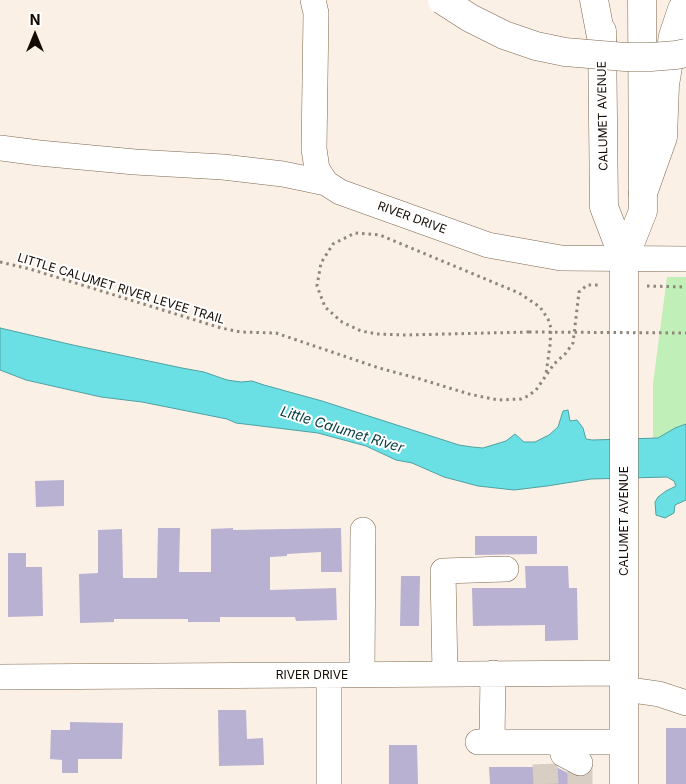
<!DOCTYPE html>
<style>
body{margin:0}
#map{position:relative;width:686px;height:784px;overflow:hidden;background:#fbf0e5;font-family:Inter,sans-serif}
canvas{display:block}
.north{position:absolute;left:10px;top:10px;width:50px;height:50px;-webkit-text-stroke:4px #fff;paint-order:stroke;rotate:0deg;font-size:14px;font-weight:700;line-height:20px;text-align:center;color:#140b03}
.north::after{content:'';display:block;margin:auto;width:18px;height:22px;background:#140b03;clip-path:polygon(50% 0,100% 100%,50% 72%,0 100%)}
</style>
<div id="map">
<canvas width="686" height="784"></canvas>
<div class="north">N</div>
</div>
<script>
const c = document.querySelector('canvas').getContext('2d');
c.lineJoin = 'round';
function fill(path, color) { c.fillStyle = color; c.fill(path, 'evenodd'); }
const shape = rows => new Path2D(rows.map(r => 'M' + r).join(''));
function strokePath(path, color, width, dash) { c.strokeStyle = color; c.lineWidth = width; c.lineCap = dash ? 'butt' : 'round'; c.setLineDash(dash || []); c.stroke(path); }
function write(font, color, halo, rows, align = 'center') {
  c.font = font + ' Inter,sans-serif'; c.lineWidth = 4; c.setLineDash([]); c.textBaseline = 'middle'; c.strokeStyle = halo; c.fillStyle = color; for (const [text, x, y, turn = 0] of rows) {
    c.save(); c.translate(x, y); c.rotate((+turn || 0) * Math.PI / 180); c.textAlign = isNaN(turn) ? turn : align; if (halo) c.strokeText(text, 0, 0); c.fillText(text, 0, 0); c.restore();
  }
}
const green = shape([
 [667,277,686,277,686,424,675,428,658,438,653,439,653,384]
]);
const water = shape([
 [0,328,73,345,182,368,204,372,227,380,241,382,252,381,264,385,322,401,459,445,472,447,483,448,506,441,515,434,524,442,535,442,549,435,558,427,563,411,568,410,570,421,577,420,583,428,586,439,592,440,658,438,675,428,686,424,686,500,675,505,674,513,665,518,656,515,655,502,658,497,666,491,676,486,674,481,667,477,591,479,547,486,514,490,478,486,444,477,412,463,396,460,366,446,318,433,236,423,227,419,142,402,101,397,26,380,0,370,0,328]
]);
const building = shape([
 [64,480,64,506,36,507,35,481],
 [158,528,180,528,179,572,211,572,211,529,233,528,233,530,341,528,342,572,321,572,321,552,287,554,287,556,270,557,270,590,336,588,337,620,296,621,295,617,220,617,220,622,188,622,188,619,114,619,114,622,80,623,79,574,98,573,98,530,122,529,123,578,157,578],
 [475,536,537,536,537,554,475,555],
 [8,553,26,553,26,567,42,567,43,616,8,617],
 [525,566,568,566,569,588,577,588,578,640,545,641,545,625,473,626,472,588,526,588],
 [401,576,420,576,419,626,400,626],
 [218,710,246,710,247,739,263,738,264,765,219,766],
 [70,722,123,723,122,759,78,759,78,773,62,773,62,760,50,759,51,730,70,730],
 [666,728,686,728,686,784,666,784],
 [389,745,417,745,418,784,389,784],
 [541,764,553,764,556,767,574,776,580,777,585,776,586,784,490,784,489,767,541,767]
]);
const minorTunnel = shape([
 [580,763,580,784],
 [545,764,546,784]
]);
const path = shape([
 [0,262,30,269,221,328,241,332,276,333,379,368,420,379,469,394,498,400,521,399,528,396,536,390,554,364,566,353,573,343,579,292,587,285,601,285],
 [647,286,686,287],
 [529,332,406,335,377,334,361,331,342,322,325,307,317,286,321,263,333,244,355,233,380,235,519,293,540,307,548,319,551,328,550,345,546,374]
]);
const minor = shape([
 [313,0,316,13,314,149,317,169,326,183,340,192,488,245,561,258,686,259],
 [0,148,39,153,135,162,223,167,283,174,326,183],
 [362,674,363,530],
 [445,674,443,571,506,569],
 [329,675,329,784],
 [0,677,624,673],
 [624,689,659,694,686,703],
 [478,742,624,742],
 [492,742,493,673],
 [563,754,580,763]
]);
const major = shape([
 [602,31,604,207,624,259,624,784],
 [624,259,643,211,642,0]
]);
const highway = shape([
 [594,0,602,42],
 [643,193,663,137,665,85,673,36,682,9,686,3]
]);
const pathBridge = shape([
 [529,332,686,333]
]);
const highwayBridge = shape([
 [442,0,470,18,504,35,536,46,565,52,625,57,651,57,676,55,686,53]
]);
const streetNames = [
 ["CALUMET AVENUE",603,116,-91],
 ["RIVER DRIVE",412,218,20],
 ["LITTLE CALUMET RIVER LEVEE TRAIL",121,289,17],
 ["CALUMET AVENUE",624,521,-90],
 ["RIVER DRIVE",312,675]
];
const waterNames = [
 ["Little Calumet River",342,430,17]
];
fill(green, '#c0efb8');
fill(water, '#6ae0e5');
strokePath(water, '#50a0a1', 1);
fill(building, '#b8b1d2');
strokePath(minorTunnel, '#d8cec3', 25, [25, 12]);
strokePath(minor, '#7f674e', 26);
strokePath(major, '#7f674e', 29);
strokePath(highway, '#7f674e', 29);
strokePath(path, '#8f857b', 3, [2.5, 4]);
strokePath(minor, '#fff', 25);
strokePath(major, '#fff', 28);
strokePath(highway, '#fff', 28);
strokePath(highwayBridge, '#7f674e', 29, []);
strokePath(pathBridge, '#8f857b', 3, [2.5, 4]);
strokePath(highwayBridge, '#fff', 28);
write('12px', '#140b03', '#fff', streetNames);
write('italic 14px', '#003a3d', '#fff', waterNames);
</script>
